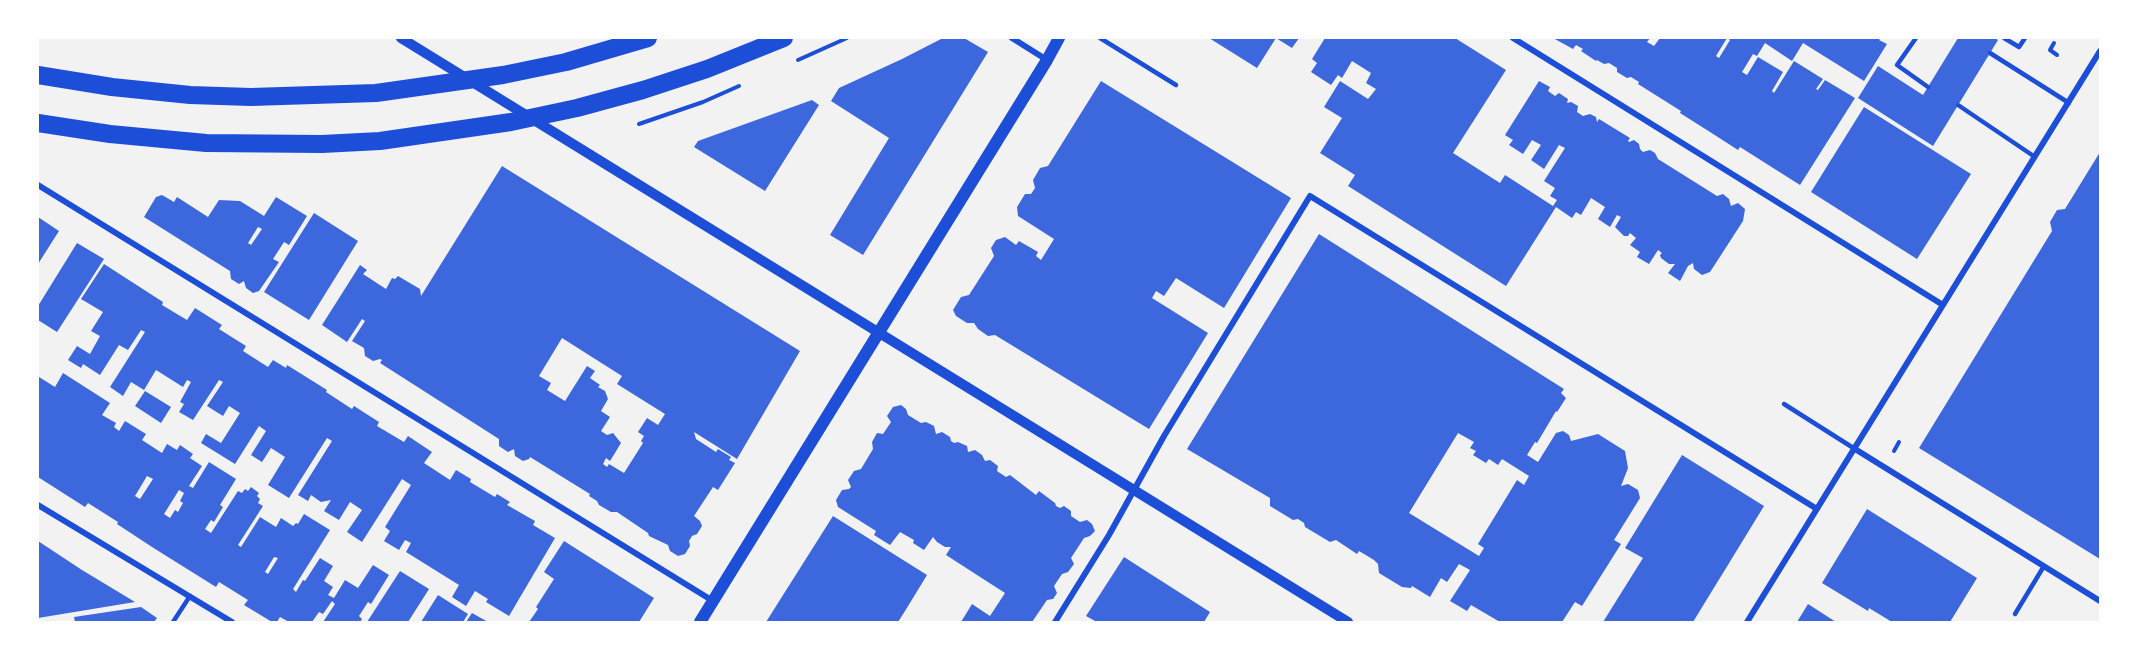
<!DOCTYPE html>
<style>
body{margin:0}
#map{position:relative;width:2138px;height:660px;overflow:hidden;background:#f2f2f2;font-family:"Roboto Condensed",sans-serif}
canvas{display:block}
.frame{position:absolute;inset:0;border:39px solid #fff;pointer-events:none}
</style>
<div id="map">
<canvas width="2138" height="660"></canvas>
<div class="frame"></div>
</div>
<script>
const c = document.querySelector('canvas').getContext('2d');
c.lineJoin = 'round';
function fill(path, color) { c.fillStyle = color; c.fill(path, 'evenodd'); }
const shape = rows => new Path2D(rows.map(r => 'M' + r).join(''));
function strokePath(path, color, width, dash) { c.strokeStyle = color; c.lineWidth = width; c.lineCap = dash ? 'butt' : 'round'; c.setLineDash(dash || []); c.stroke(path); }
const building = shape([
 [943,38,964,38,988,52,863,255,830,235,889,138,831,101,839,88,902,59],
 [1209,38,1299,38,1292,48,1276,38,1257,68],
 [1325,38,1455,38,1506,70,1453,153,1500,183,1505,175,1553,206,1557,200,1550,196,1555,188,1544,181,1565,148,1559,145,1544,169,1531,160,1541,145,1532,140,1523,154,1509,145,1513,140,1505,135,1539,81,1550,87,1548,91,1555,96,1559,93,1568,99,1567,103,1571,102,1578,106,1577,112,1583,116,1590,114,1596,117,1597,122,1599,119,1630,138,1628,141,1629,142,1634,140,1639,144,1640,149,1643,152,1650,150,1655,153,1658,159,1717,196,1723,194,1729,199,1731,206,1738,203,1745,209,1743,221,1710,272,1702,275,1694,269,1693,263,1688,266,1680,281,1668,273,1675,264,1669,264,1661,258,1660,255,1662,253,1658,250,1649,264,1637,257,1640,252,1630,245,1636,238,1630,233,1628,236,1624,236,1615,227,1621,217,1617,215,1610,227,1598,219,1605,207,1591,198,1581,215,1576,212,1572,218,1556,207,1506,286,1348,186,1355,175,1320,153,1342,118,1324,107,1340,81,1368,99,1376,89,1366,83,1371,73,1352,61,1342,78,1338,75,1331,85,1311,72,1317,63,1312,59],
 [1553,38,1650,38,1647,42,1654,46,1660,38,1881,38,1879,40,1887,44,1864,81,1803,43,1792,61,1765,43,1757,56,1753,54,1742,72,1747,75,1758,57,1783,72,1772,91,1774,93,1794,61,1823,79,1816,89,1818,90,1825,80,1855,98,1800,185,1740,147,1738,150,1710,132,1680,113,1681,111,1638,84,1639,82,1631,77,1627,78,1617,72,1617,68,1609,63,1604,64,1597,60,1596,61,1581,51,1583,49,1576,45,1573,49],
 [1727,38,1730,40,1719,58,1716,56],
 [1958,38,1995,38,1998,40,1933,146,1858,98,1878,66,1923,95],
 [1101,81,1291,198,1224,308,1176,278,1164,296,1156,291,1152,298,1208,333,1149,429,995,335,988,336,978,329,974,323,967,323,956,316,953,310,961,297,969,295,994,256,991,248,996,240,1005,237,1016,245,1019,241,1038,252,1036,256,1041,260,1054,239,1018,216,1017,207,1025,194,1031,194,1035,188,1033,180,1040,168,1048,166],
 [812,100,819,105,765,191,694,147,698,141],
 [1864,107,1971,174,1917,259,1811,192],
 [2100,152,2100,559,1919,448,2052,231,2050,222,2057,210,2065,209],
 [502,166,800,351,737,459,694,432,696,439,716,452,718,449,731,457,729,460,735,463,718,490,713,487,694,516,700,521,702,526,697,534,692,536,689,541,690,546,685,554,678,556,670,551,668,545,649,536,648,533,617,512,611,512,599,505,597,501,589,496,590,494,530,457,529,459,523,461,515,456,514,449,508,452,499,446,499,439,380,363,382,360,380,359,373,361,365,356,364,348,352,341,365,321,362,319,347,342,322,325,360,265,367,270,363,274,386,289,392,278,395,279,398,276,420,289,421,296],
 [562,338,622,376,617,384,665,414,658,425,647,418,638,432,644,436,641,441,643,443,624,473,609,464,607,467,603,464,606,458,610,461,621,443,613,433,607,435,601,431,610,417,601,411,608,399,605,391,598,387,600,385,590,378,595,371,587,366,565,401,547,390,551,383,539,376],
 [162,195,174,202,177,197,208,217,219,200,240,201,264,216,276,197,307,216,289,245,284,242,273,259,279,262,259,291,253,293,246,288,244,281,239,284,231,279,230,271,144,217,156,197],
 [258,227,262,229,251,245,248,243],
 [314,213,358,241,309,320,264,292],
 [38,217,59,231,38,264],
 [1319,234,1564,389,1561,393,1566,398,1557,412,1556,411,1537,443,1535,442,1527,455,1538,462,1556,433,1563,431,1569,435,1571,441,1598,434,1625,451,1628,468,1621,486,1628,484,1638,490,1640,498,1614,540,1621,544,1582,606,1575,602,1562,622,1500,622,1471,605,1467,611,1450,601,1470,570,1459,564,1447,582,1441,578,1430,597,1412,586,1411,588,1402,587,1379,573,1378,564,1374,560,1359,551,1357,554,1336,540,1330,542,1305,527,1304,523,1298,519,1293,520,1270,506,1270,498,1187,449],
 [1458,433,1474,442,1470,448,1476,451,1473,455,1486,463,1489,459,1498,465,1502,459,1529,476,1524,485,1517,480,1478,544,1484,548,1479,556,1409,513],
 [77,243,104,259,57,332,38,320,38,306],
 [104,264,163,302,162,305,187,320,195,308,222,325,219,329,246,346,243,351,268,367,273,360,286,368,287,365,327,390,326,392,352,409,354,406,379,422,377,426,404,442,408,436,432,452,424,463,450,480,456,470,471,479,470,482,495,497,497,494,510,502,507,505,535,521,533,525,555,538,509,616,486,602,488,599,475,591,466,606,452,597,459,585,406,552,411,543,405,540,399,550,384,541,390,531,385,527,411,485,402,479,362,542,347,532,362,510,350,502,339,520,324,511,331,500,321,502,311,495,308,501,298,495,332,441,327,438,289,498,268,485,285,457,271,448,262,462,251,455,266,431,259,426,235,464,201,443,206,434,221,443,240,413,229,406,223,416,207,406,223,382,219,380,193,420,179,412,184,404,180,402,191,382,187,380,183,387,156,370,144,390,131,382,123,396,110,387,145,332,141,330,128,350,119,345,100,375,83,364,81,368,68,360,77,346,90,354,100,336,91,331,103,312,81,299],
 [63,373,110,403,102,415,116,423,114,427,119,431,125,421,146,434,142,440,162,453,167,444,177,450,180,445,193,454,190,458,202,466,189,486,193,488,209,462,236,479,220,505,223,507,214,522,211,520,205,529,211,533,238,491,242,493,245,489,248,491,251,487,259,493,257,496,260,499,258,503,263,506,238,545,241,547,260,517,276,527,281,518,293,526,296,523,298,524,304,514,330,530,293,589,296,592,303,580,305,581,320,558,333,566,324,581,333,587,328,595,334,598,345,580,358,588,373,565,389,575,371,604,368,602,359,616,362,619,360,622,323,622,335,604,332,601,323,614,319,612,312,622,289,622,280,617,277,622,272,622,244,605,248,600,219,582,216,587,152,547,117,524,118,522,88,503,85,507,38,477,38,381,39,377,55,387],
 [147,476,153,479,140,499,135,496],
 [179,490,184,493,180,501,183,503,178,512,175,510,170,518,164,514],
 [274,557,278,558,268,574,265,572],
 [145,391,171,407,161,423,135,406],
 [901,405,906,409,908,415,921,423,926,422,934,426,936,434,942,432,950,437,951,441,954,443,958,442,967,446,968,452,975,450,982,455,985,461,990,460,998,466,997,471,1006,477,1010,475,1036,495,1039,491,1055,503,1056,506,1060,508,1064,506,1071,511,1071,516,1080,522,1087,520,1092,524,1095,531,1090,536,1084,538,1071,558,1074,564,1068,572,1062,574,1054,586,1057,593,1053,599,1047,600,1032,622,961,622,972,604,990,616,1005,593,946,555,951,547,945,547,937,542,933,537,924,550,913,543,914,540,900,532,890,545,874,535,876,531,838,507,836,500,842,490,849,489,851,487,848,480,854,471,861,469,873,449,872,442,877,433,883,434,891,422,887,416,893,407],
 [1682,455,1764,506,1693,622,1603,622,1643,558,1625,548],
 [1867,509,1977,578,1950,622,1892,622,1869,608,1868,611,1822,583],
 [833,516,927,575,905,611,898,622,766,622],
 [38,541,82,570,135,602,38,618],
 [564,541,654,598,639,622,529,622,538,609,536,607,554,579,544,572],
 [1124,557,1210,612,1204,622,1097,622,1086,616],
 [400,571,429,589,408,622,367,622],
 [438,595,468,614,463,622,421,622],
 [1808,604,1836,622,1797,622],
 [141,607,157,618,154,622,75,622,74,617],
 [472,613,488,622,466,622]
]);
const path = shape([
 [2054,43,2050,50,2057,55],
 [798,60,847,38],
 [639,124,703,102,739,86],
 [1894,451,1899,442]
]);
const service = shape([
 [1100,38,1176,85],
 [1916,38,1897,65,1928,87],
 [2004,38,2019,47,2025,38],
 [1990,53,2069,103],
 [1958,105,2035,157],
 [1784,404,1855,449],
 [2015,614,2044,566],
 [173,622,190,596]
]);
const minor = shape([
 [1012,38,1047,60],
 [1513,38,1943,305],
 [38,185,713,601],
 [1855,449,2100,601],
 [38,505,232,622],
 [1055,622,1109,535,1164,436,1310,196,1817,509],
 [1747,622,2100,51]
]);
const tertiary = shape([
 [401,38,1348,622]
]);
const secondary = shape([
 [700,622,1047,60,1059,38]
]);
const motorway = shape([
 [38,75,112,87,190,95,251,97,376,93,503,75,566,62,648,38],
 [38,123,110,134,206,143,322,144,380,141,511,122,577,108,643,90,707,69,784,38]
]);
fill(building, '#3d67dc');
strokePath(path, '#1d4ed8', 4);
strokePath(service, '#1d4ed8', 4.5);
strokePath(minor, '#1d4ed8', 6);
strokePath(tertiary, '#1d4ed8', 10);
strokePath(secondary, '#1d4ed8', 12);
strokePath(motorway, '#1d4ed8', 18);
</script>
